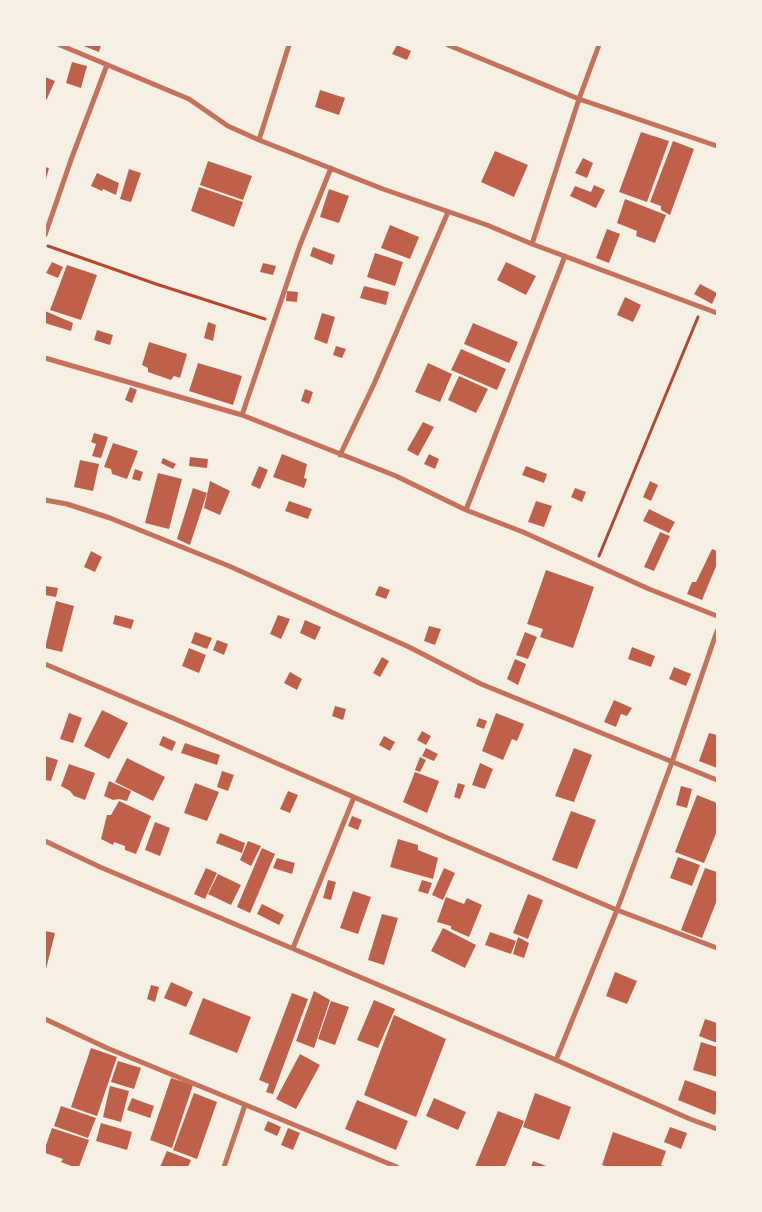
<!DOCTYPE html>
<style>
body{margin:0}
#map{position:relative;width:762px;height:1212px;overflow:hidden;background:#f6efe4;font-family:Figtree,sans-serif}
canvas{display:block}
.frame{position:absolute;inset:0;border:46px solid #f6efe4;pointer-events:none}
</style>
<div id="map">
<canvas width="762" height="1212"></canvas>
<div class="frame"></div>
</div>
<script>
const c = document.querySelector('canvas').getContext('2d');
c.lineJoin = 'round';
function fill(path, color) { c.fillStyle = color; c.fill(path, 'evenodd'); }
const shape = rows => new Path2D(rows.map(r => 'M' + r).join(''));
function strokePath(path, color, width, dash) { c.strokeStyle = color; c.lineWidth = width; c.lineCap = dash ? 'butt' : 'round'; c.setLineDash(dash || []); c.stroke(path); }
const building = shape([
 [81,45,101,45,99,52],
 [397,45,411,51,407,60,392,54],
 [72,62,87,66,81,88,66,83],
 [45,77,55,81,45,103],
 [320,90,345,98,339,115,315,107],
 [641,132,669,141,647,202,619,192],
 [673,141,694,149,670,215,661,210,661,206,650,202],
 [495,151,528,165,514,197,481,182],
 [583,158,593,163,587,178,575,173],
 [208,161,252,176,243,200,200,185],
 [45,167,49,168,46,179,45,179],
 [129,169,141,173,131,202,120,199],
 [97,173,119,183,116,195,103,189,102,191,91,186],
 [594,185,605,190,596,208,570,196,575,186,591,192],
 [199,187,243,202,234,227,191,211],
 [329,189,349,196,339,223,320,217],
 [625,199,666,215,655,243,636,236,637,231,617,223],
 [390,225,419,237,410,259,381,248],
 [607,229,620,234,609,263,596,258],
 [313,247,335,255,332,265,310,256],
 [375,253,403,262,395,286,367,277],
 [52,262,63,267,58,278,46,273],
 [506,262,536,276,526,295,497,280],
 [263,263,276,266,273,275,260,272],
 [67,265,97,275,81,320,50,310],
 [700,284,717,293,712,304,694,294],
 [364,286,389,292,386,305,360,298],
 [287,291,298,292,297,302,286,301],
 [625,297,641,305,633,322,617,315],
 [45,311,73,323,71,331,45,323],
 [322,313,335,317,327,344,314,339],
 [208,322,216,325,213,341,204,338],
 [473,323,518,342,509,363,464,344],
 [97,330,113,335,110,345,94,340],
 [149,342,187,354,180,378,174,376,171,380,148,372,148,368,142,365],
 [336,346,346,349,342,358,333,355],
 [461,349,506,369,497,390,451,370],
 [198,363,242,376,233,405,189,391],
 [428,363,452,374,440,402,415,392],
 [459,376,488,389,476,413,448,400],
 [130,387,137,390,132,403,125,400],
 [305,389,313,392,309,404,301,401],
 [423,422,434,427,418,456,407,450],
 [94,433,108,437,101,458,92,456,96,444,91,442],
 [113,443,138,451,127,479,112,474,111,469,104,467],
 [282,454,307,464,304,478,307,479,304,488,273,477],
 [429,454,439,459,435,469,424,464],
 [190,457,208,459,207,468,189,466],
 [163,458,176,464,173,469,161,463],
 [80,460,99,464,93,491,74,487],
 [259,466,268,470,260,489,251,485],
 [526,466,547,474,544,483,522,475],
 [135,469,143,472,140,481,132,479],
 [158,473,182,479,169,529,145,523],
 [210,481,230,491,220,515,204,508],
 [650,481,658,485,651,501,643,497],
 [193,488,207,493,190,545,177,539],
 [575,488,586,492,582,502,571,497],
 [289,501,312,509,308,519,285,511],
 [536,501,552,506,544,527,528,522],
 [649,509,675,522,669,533,643,521],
 [660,532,670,536,654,571,644,567],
 [712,549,717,551,717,564,702,600,687,594,692,582,696,582],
 [91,551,102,557,95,572,84,567],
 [546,570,594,587,573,648,540,637,543,629,527,624],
 [45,586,58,588,56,597,45,595],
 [379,586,390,590,386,599,375,595],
 [56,601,74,606,62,652,45,648],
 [115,615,134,620,131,629,113,624],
 [278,615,290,619,281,639,270,634],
 [305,620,321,627,315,640,300,633],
 [429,626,441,629,435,645,424,641],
 [195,632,212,638,207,649,191,643],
 [525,632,537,637,528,659,516,655],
 [217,640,228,644,224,655,213,650],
 [632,647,655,656,651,667,628,659],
 [189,648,206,655,199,673,182,666],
 [382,657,389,661,380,677,373,673],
 [515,659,526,664,518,685,507,679],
 [674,667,691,674,686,686,669,679],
 [290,672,302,679,297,690,284,683],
 [614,700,632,708,627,716,621,714,616,727,604,722],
 [335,706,346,709,343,720,332,716],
 [102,710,128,723,109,759,84,746],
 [69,713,82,718,73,743,60,739],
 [496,713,524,724,517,741,512,739,503,760,482,751],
 [479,718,487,721,484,729,476,726],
 [422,731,431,736,426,745,417,740],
 [709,733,717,735,717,768,699,761],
 [163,736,176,742,172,751,159,745],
 [384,736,395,742,390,751,379,745],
 [185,743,220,755,217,765,181,753],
 [426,748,438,754,434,761,422,756],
 [574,748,592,755,574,802,555,796],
 [45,756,58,760,51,781,45,780],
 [420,757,426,760,420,772,415,770],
 [127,758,165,777,153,801,115,782],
 [480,763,493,769,485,789,472,785],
 [69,764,95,773,85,800,74,796,70,791,61,786],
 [222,771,234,775,228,791,217,787],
 [415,772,439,781,427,813,403,802],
 [109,781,131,791,127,801,119,799,113,800,104,796],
 [195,783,219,792,207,821,184,813],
 [458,783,465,785,460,799,454,797],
 [681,786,692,789,687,808,676,805],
 [288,791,298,795,290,813,280,809],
 [697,795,717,803,717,831,704,863,675,852],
 [119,801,151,816,136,854,125,850,125,846,114,842,113,845,101,839,107,815,111,815],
 [571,811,596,820,577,869,552,860],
 [352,816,362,820,358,830,348,826],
 [155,822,170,828,160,856,145,850],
 [220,833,245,843,242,853,216,843],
 [398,839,418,845,418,850,438,858,433,879,390,867],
 [248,841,261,846,251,866,240,860],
 [262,848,275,854,250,913,237,907],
 [678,857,700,865,692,886,670,878],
 [277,858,295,863,292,874,273,868],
 [206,868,217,873,205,899,194,894],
 [444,868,455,873,443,900,432,895],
 [705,868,717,872,717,900,702,938,681,930],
 [218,874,241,885,231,905,208,894],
 [328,880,336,882,331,900,323,898],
 [422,880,432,883,428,894,418,891],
 [353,891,371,897,358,934,340,928],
 [528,894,543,900,528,939,513,933],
 [446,897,464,904,467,898,482,905,469,937,451,929,451,926,437,922],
 [262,904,284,915,279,925,257,914],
 [382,914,398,918,384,965,368,960],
 [443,928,476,945,465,968,431,951],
 [45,931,55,933,46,969,45,969],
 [490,932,516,941,511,954,485,945],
 [518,937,529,943,524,958,513,954],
 [615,972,637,981,627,1004,606,996],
 [171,982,193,992,186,1007,164,998],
 [151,985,159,987,155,1002,147,999],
 [314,991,330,1000,314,1048,296,1041],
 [292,993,308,999,273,1094,266,1092,269,1084,259,1080],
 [203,998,251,1017,237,1053,189,1034],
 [374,1000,395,1009,378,1048,357,1040],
 [331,1001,349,1007,335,1045,318,1039],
 [394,1015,446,1039,416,1117,364,1095],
 [705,1019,717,1023,717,1043,699,1036],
 [701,1042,717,1047,717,1077,693,1070],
 [91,1048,117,1057,97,1116,71,1107],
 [300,1054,320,1065,296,1109,276,1099],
 [118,1061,141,1068,134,1089,111,1082],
 [171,1078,193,1085,172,1148,150,1140],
 [685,1080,717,1092,717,1109,715,1115,678,1100],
 [110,1086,129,1091,121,1122,103,1117],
 [194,1093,217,1102,197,1159,173,1150],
 [535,1093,571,1107,559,1140,523,1127],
 [132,1098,154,1106,150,1118,127,1110],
 [434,1098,466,1112,458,1130,426,1116],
 [357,1100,408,1121,396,1150,345,1129],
 [61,1106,96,1118,88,1138,54,1126],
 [498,1111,524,1121,505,1167,475,1167],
 [268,1121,281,1127,277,1136,264,1130],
 [101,1123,132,1132,127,1150,96,1141],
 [670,1127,687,1133,681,1149,664,1142],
 [52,1128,89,1140,79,1167,74,1167,61,1162,63,1159,45,1153,45,1148],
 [288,1128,300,1133,293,1150,281,1145],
 [613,1132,666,1151,661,1165,666,1167,608,1167,602,1165],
 [167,1151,191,1160,188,1167,160,1167],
 [533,1161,549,1167,531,1167]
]);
const path = shape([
 [48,246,156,284,265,319],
 [599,556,698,317]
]);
const minor = shape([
 [60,45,189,99,228,126,259,140,383,189,487,225,532,244,717,313],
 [448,45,579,99,717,146],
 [259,140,289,45],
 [45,235,72,157,107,65],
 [532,244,579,99,599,45],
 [45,358,242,415,396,476,466,510,523,532,649,589,717,616],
 [242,415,300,245,331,168],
 [340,455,374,384,448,212],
 [45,500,67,504,110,518,229,566,409,647,481,684,717,780],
 [466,510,565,256],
 [45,664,189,725,443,836,617,910,717,948],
 [45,841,100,867,556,1060,690,1119,717,1129],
 [293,948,354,797],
 [45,1019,107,1048,397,1167],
 [556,1060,617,910,672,762,717,631],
 [224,1167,245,1105]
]);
fill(building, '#bf614a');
strokePath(path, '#b5482f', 3);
strokePath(minor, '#c5725c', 5);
</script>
